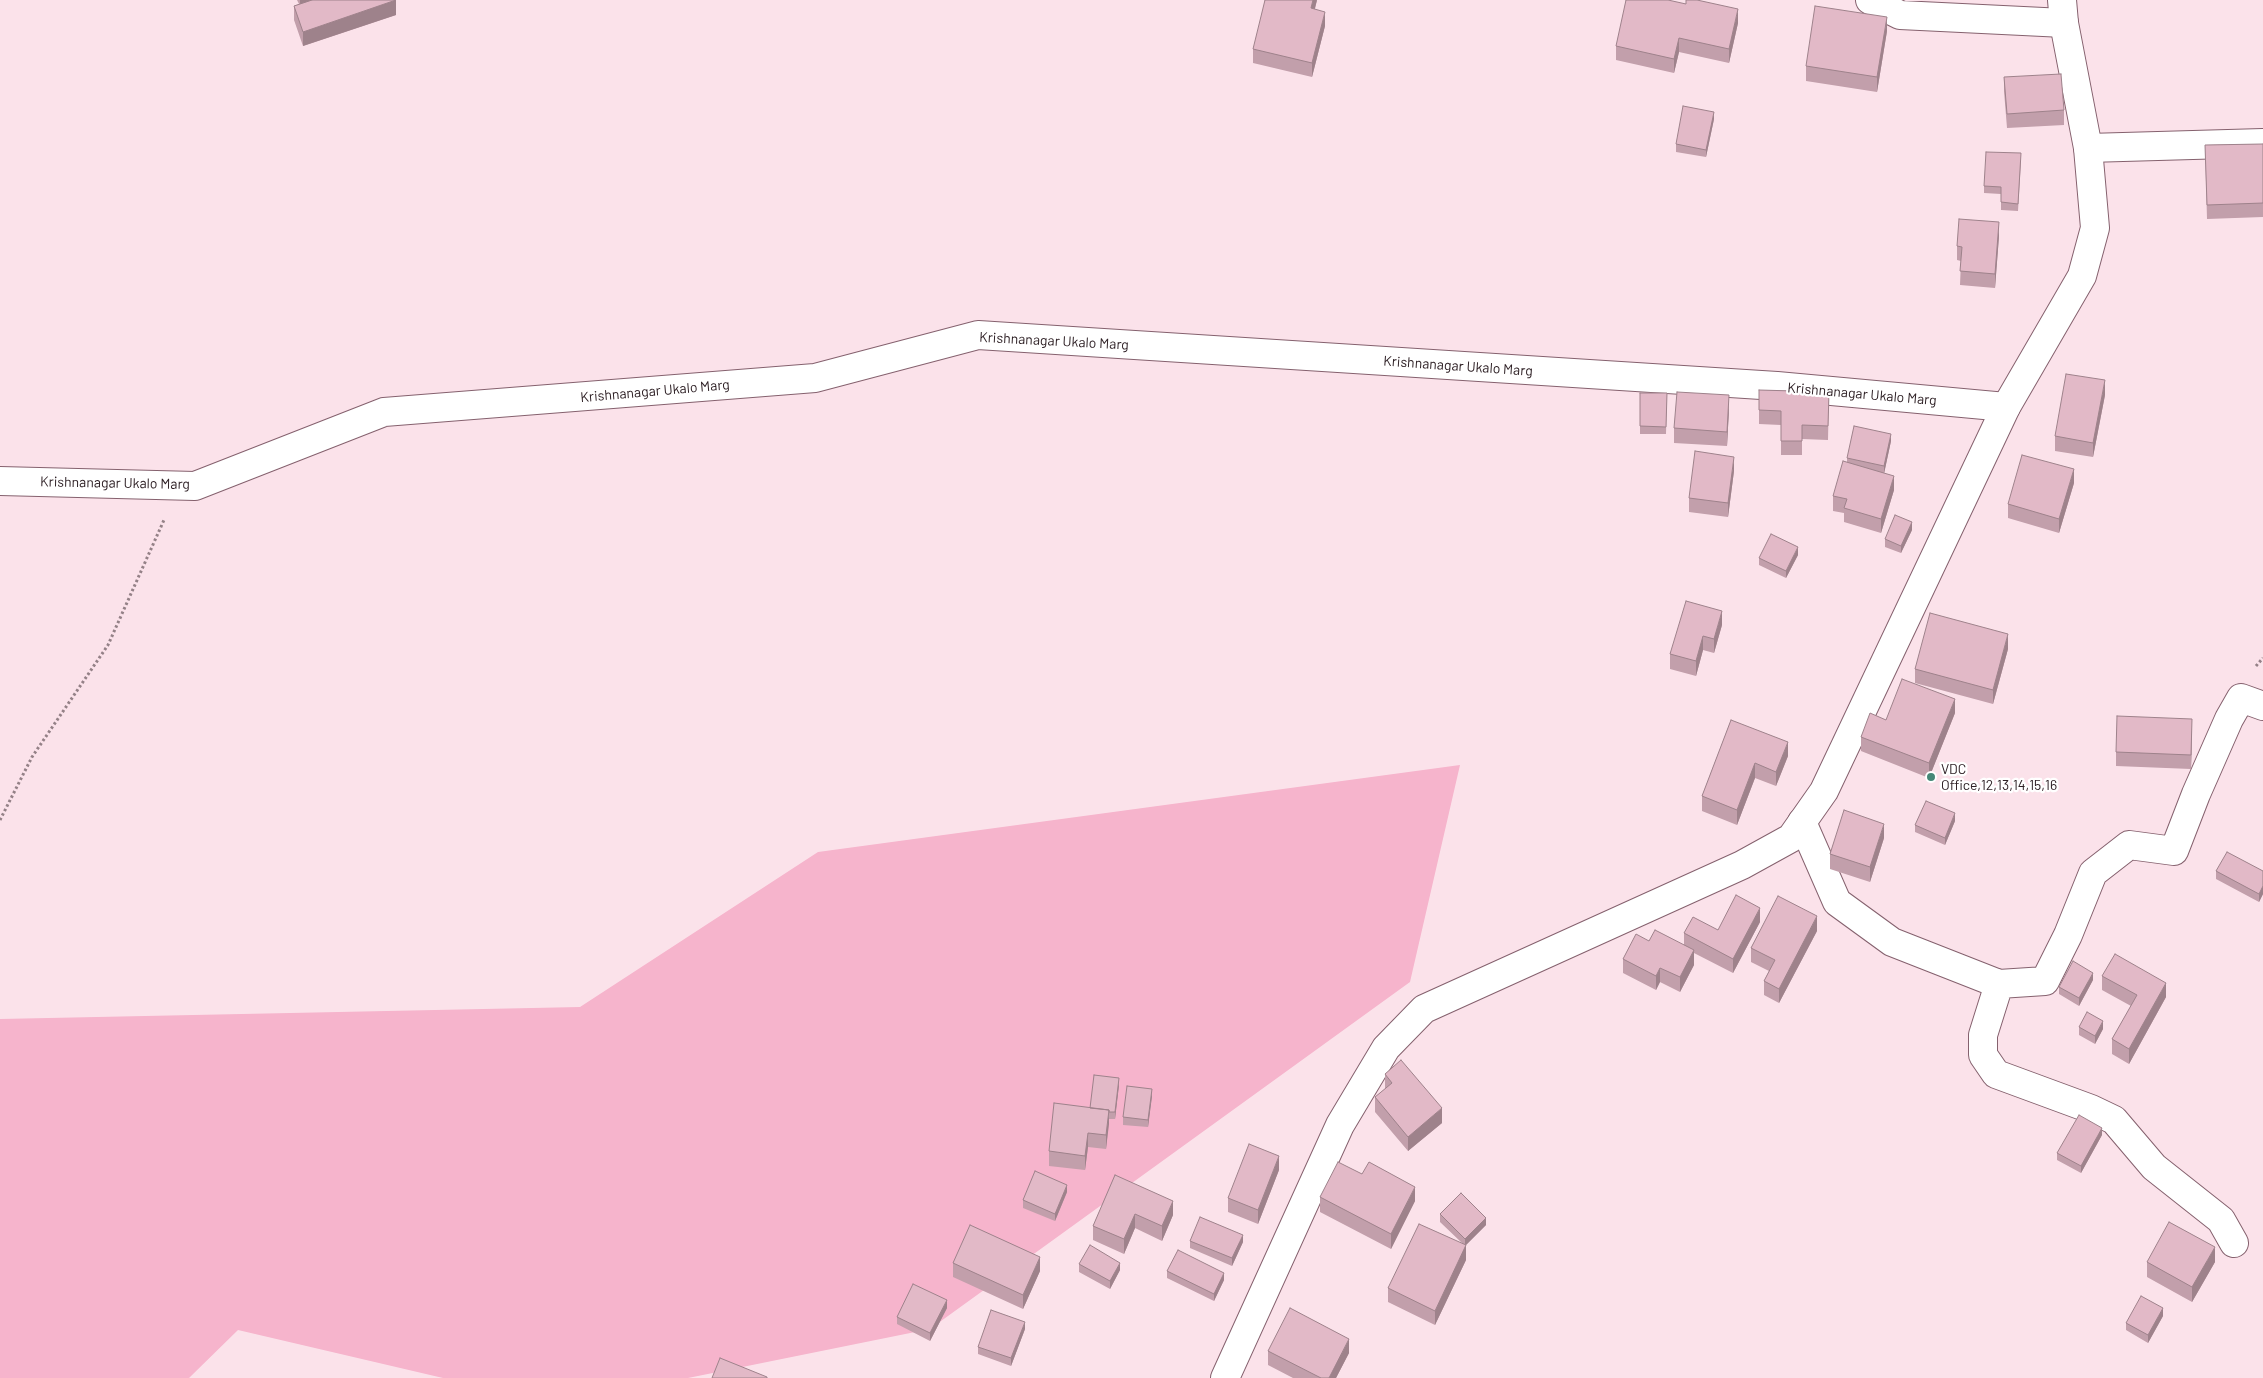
<!DOCTYPE html>
<style>
body{margin:0}
canvas{display:block;background:#fbe2ea}
</style>
<canvas width="2263" height="1378"></canvas>
<script>
const c = document.querySelector('canvas').getContext('2d');
c.lineJoin = 'round';
function fill(path, color) { c.fillStyle = color; c.fill(path, 'evenodd'); }
const shape = rows => new Path2D(rows.map(r => 'M' + r).join(''));
function strokePath(path, color, width, dash) { c.strokeStyle = color; c.lineWidth = width; c.lineCap = dash ? 'butt' : 'round'; c.setLineDash(dash || []); c.stroke(path); }
function write(font, color, halo, rows, align = 'center') {
  c.font = font + ' Barlow,sans-serif'; c.lineWidth = 4.5; c.setLineDash([]); c.textBaseline = 'middle'; c.strokeStyle = halo; c.fillStyle = color; for (const [text, x, y, turn = 0] of rows) {
    c.save(); c.translate(x, y); c.rotate((+turn || 0) * Math.PI / 180); c.textAlign = isNaN(turn) ? turn : align; if (halo) c.strokeText(text, 0, 0); c.fillText(text, 0, 0); c.restore();
  }
}
const green = shape([
 [1460,765,1410,982,930,1329,688,1378,443,1378,238,1330,189,1378,0,1378,0,1019,580,1007,818,852]
]);
const path = shape([
 [2256,666,2263,658],
 [0,820,32,757,108,645,164,520]
]);
const minor = shape([
 [1870,0,1900,15,2064,23],
 [2088,148,2263,143],
 [0,481,195,486,384,412,815,378,978,335,1777,386,2006,407],
 [1802,822,1837,902,1892,942,1999,984,2045,981,2068,935,2093,873,2129,845,2174,851,2196,794,2229,719,2241,698,2263,706],
 [1999,984,1983,1035,1983,1055,1996,1074,2091,1109,2114,1120,2154,1167,2221,1220,2234,1243]
]);
const major = shape([
 [1225,1378,1340,1125,1386,1048,1424,1009,1742,865,1791,838,1824,791,2006,407,2082,276,2095,228,2088,148,2064,23,2062,0]
]);
const wall = shape([
 [297,0,396,0,396,15,303,46,294,20,294,6,299,4],
 [1317,0,1315,9,1325,26,1312,77,1253,63,1253,49],
 [1738,23,1729,63,1679,52,1674,73,1616,60,1616,46],
 [1887,31,1877,92,1806,81,1806,66],
 [2004,77,2064,110,2064,125,2007,128,2004,91],
 [1714,119,1706,157,1676,152,1676,144],
 [2263,144,2263,217,2207,219,2205,145],
 [2021,160,2018,211,2001,210,2001,194,1984,193,1984,186],
 [1999,236,1995,288,1960,285,1961,261,1957,260,1957,246],
 [1759,390,1829,392,1828,440,1802,439,1802,455,1781,455,1781,425,1759,424],
 [1640,393,1667,393,1666,434,1640,434],
 [2105,395,2093,457,2055,451,2055,436],
 [1729,409,1727,446,1674,443,1674,428],
 [1891,441,1884,473,1894,490,1881,533,1844,522,1844,513,1833,511,1833,496,1847,462,1847,458],
 [1734,471,1728,517,1689,512,1689,498],
 [2074,483,2059,533,2008,518,2008,504],
 [1912,530,1901,553,1885,547,1885,539],
 [1798,555,1786,578,1759,565,1759,558],
 [1722,625,1714,653,1703,650,1696,676,1670,669,1670,654],
 [2008,649,1993,704,1915,683,1915,669],
 [1955,713,1929,778,1861,751,1861,737,1886,720],
 [1731,720,1788,756,1776,786,1755,778,1737,825,1702,811,1702,796],
 [2192,734,2191,769,2116,766,2116,752],
 [1955,821,1945,845,1915,832,1915,825],
 [1884,838,1870,882,1830,869,1830,854],
 [2216,871,2263,871,2263,894,2259,902,2216,879],
 [1760,922,1733,973,1694,953,1694,965,1680,992,1660,982,1656,990,1623,973,1623,959,1649,941,1684,946,1684,933,1718,930],
 [1817,931,1779,1003,1764,995,1764,981,1769,971,1751,962,1751,948],
 [2102,976,2166,997,2129,1064,2112,1054,2112,1039,2131,1006,2102,990],
 [2093,980,2079,1006,2059,994,2059,987],
 [2079,1027,2103,1029,2095,1044,2079,1035],
 [1385,1074,1442,1123,1408,1151,1375,1112,1375,1097,1385,1089],
 [1119,1085,1115,1119,1109,1119,1106,1149,1088,1147,1085,1170,1049,1166,1049,1151,1090,1107],
 [1152,1096,1148,1127,1123,1125,1123,1117],
 [2102,1135,2081,1173,2057,1160,2057,1153],
 [1279,1170,1258,1224,1228,1212,1228,1198],
 [1115,1175,1173,1215,1162,1241,1135,1228,1124,1254,1093,1240,1093,1226],
 [1067,1192,1055,1221,1023,1208,1023,1200],
 [1320,1197,1415,1201,1391,1249,1320,1212],
 [1440,1214,1486,1225,1466,1245,1466,1260,1435,1325,1388,1302,1388,1288,1462,1243,1440,1222],
 [1190,1241,1243,1242,1232,1266,1190,1248],
 [2147,1262,2215,1262,2192,1302,2147,1277],
 [953,1263,1040,1271,1023,1309,953,1277],
 [1079,1264,1120,1270,1110,1289,1079,1272],
 [1167,1271,1224,1280,1214,1301,1167,1278],
 [947,1308,930,1341,897,1324,897,1317],
 [2163,1316,2148,1343,2126,1330,2126,1323],
 [1025,1329,1011,1366,978,1354,978,1347],
 [1268,1351,1349,1353,1336,1378,1293,1378,1268,1365]
]);
const shadedWall = shape([
 [300,0,320,0,300,7],
 [396,0,396,15,303,46,303,32],
 [1313,0,1317,0,1311,23,1311,8],
 [1738,9,1738,23,1729,63,1729,49],
 [1325,12,1325,26,1312,77,1312,63],
 [1887,17,1887,31,1877,92,1877,77],
 [1679,38,1679,52,1674,73,1674,59],
 [1714,112,1714,119,1706,157,1706,150],
 [1999,222,1999,236,1995,288,1995,274],
 [2105,380,2105,395,2093,457,2093,443],
 [1729,395,1729,409,1727,446,1727,432],
 [1891,434,1891,441,1884,474,1884,466],
 [1734,457,1734,471,1728,517,1728,503],
 [2074,469,2074,483,2059,533,2059,519],
 [1894,476,1894,490,1881,533,1881,519],
 [1912,522,1912,530,1901,553,1901,546],
 [1798,547,1798,555,1786,578,1786,571],
 [1722,611,1722,625,1714,653,1714,639],
 [2008,634,2008,649,1993,704,1993,690],
 [1703,636,1703,650,1696,676,1696,661],
 [1955,699,1955,713,1929,778,1929,763],
 [2192,719,2192,734,2191,769,2191,755],
 [1788,742,1788,756,1776,786,1776,772],
 [1755,763,1755,778,1737,825,1737,810],
 [1955,813,1955,821,1945,845,1945,838],
 [1884,824,1884,838,1870,882,1870,867],
 [2263,886,2263,894,2259,902,2259,894],
 [1760,908,1760,922,1733,973,1733,959],
 [1817,916,1817,931,1779,1003,1779,989],
 [1694,950,1694,965,1680,992,1680,977],
 [1660,968,1660,982,1656,990,1656,976],
 [2093,973,2093,980,2079,1006,2079,998],
 [2166,983,2166,997,2129,1064,2129,1049],
 [2103,1021,2103,1029,2095,1044,2095,1036],
 [1119,1078,1119,1085,1115,1119,1115,1112],
 [1152,1089,1152,1096,1148,1127,1148,1120],
 [1442,1108,1442,1123,1408,1151,1408,1137],
 [1109,1110,1109,1124,1106,1149,1106,1135],
 [2102,1128,2102,1135,2081,1173,2081,1166],
 [1088,1133,1088,1147,1085,1170,1085,1156],
 [1279,1156,1279,1170,1258,1224,1258,1210],
 [1067,1185,1067,1192,1055,1221,1055,1214],
 [1415,1187,1415,1201,1391,1249,1391,1234],
 [1173,1201,1173,1215,1162,1241,1162,1226],
 [1135,1214,1135,1228,1124,1254,1124,1239],
 [1486,1218,1486,1225,1466,1245,1466,1260,1435,1325,1435,1311,1465,1247,1465,1239],
 [1243,1235,1243,1242,1232,1266,1232,1258],
 [2215,1247,2215,1262,2192,1302,2192,1287],
 [1040,1257,1040,1271,1023,1309,1023,1295],
 [1120,1263,1120,1270,1110,1289,1110,1281],
 [1224,1273,1224,1280,1214,1301,1214,1294],
 [947,1300,947,1308,930,1341,930,1333],
 [2163,1308,2163,1316,2148,1343,2148,1335],
 [1025,1322,1025,1329,1011,1366,1011,1358],
 [1349,1339,1349,1353,1336,1378,1329,1378]
]);
const building = shape([
 [312,0,396,0,303,32,294,6,312,0],
 [1265,0,1313,0,1311,8,1325,12,1312,63,1253,49,1265,0],
 [1626,0,1668,0,1686,4,1686,0,1697,0,1738,9,1729,49,1679,38,1674,59,1616,46,1626,0],
 [1815,6,1887,17,1877,77,1806,66,1815,6],
 [2061,74,2064,110,2007,114,2004,77,2061,74],
 [1683,106,1714,112,1706,150,1676,144,1683,106],
 [2263,144,2263,203,2207,205,2205,145,2263,144],
 [1986,152,2021,153,2018,204,2001,202,2001,187,1984,186,1986,152],
 [1959,219,1999,222,1995,274,1960,271,1962,247,1957,246,1959,219],
 [2066,374,2105,380,2093,443,2055,436,2066,374],
 [1759,390,1829,392,1828,426,1802,425,1802,441,1781,441,1781,411,1759,410,1759,390],
 [1677,392,1729,395,1727,432,1674,428,1677,392],
 [1640,393,1667,393,1666,427,1640,426,1640,393],
 [1854,426,1891,434,1884,466,1847,458,1854,426],
 [1695,451,1734,457,1728,503,1689,498,1695,451],
 [2022,455,2074,469,2059,519,2008,504,2022,455],
 [1843,461,1894,476,1881,519,1844,508,1847,499,1833,496,1843,461],
 [1895,515,1912,522,1901,546,1885,539,1895,515],
 [1771,534,1798,547,1786,571,1759,558,1771,534],
 [1686,601,1722,611,1714,639,1703,636,1696,661,1670,654,1686,601],
 [1930,613,2008,634,1993,690,1915,669,1930,613],
 [1902,679,1955,699,1929,763,1861,737,1870,713,1886,720,1902,679],
 [2117,716,2192,719,2191,755,2116,752,2117,716],
 [1731,720,1788,742,1776,772,1755,763,1737,810,1702,796,1731,720],
 [1926,801,1955,813,1945,838,1915,825,1926,801],
 [1844,810,1884,824,1870,867,1830,854,1844,810],
 [2227,852,2263,871,2263,886,2259,894,2216,871,2227,852],
 [1736,895,1760,908,1733,959,1684,933,1693,917,1718,930,1736,895],
 [1778,896,1817,916,1779,989,1764,981,1775,960,1751,948,1778,896],
 [1655,930,1694,950,1680,977,1660,968,1656,976,1623,959,1636,934,1649,941,1655,930],
 [2115,954,2166,983,2129,1049,2112,1039,2137,995,2102,976,2115,954],
 [2073,961,2093,973,2079,998,2059,987,2073,961],
 [2087,1012,2103,1021,2095,1036,2079,1027,2087,1012],
 [1401,1060,1442,1108,1408,1137,1375,1097,1392,1083,1385,1074,1401,1060],
 [1094,1075,1119,1078,1115,1112,1109,1112,1109,1110,1090,1108,1094,1075],
 [1127,1086,1152,1089,1148,1120,1123,1117,1127,1086],
 [1054,1103,1109,1110,1106,1135,1088,1133,1085,1156,1049,1151,1054,1103],
 [2079,1115,2102,1128,2081,1166,2057,1153,2079,1115],
 [1249,1144,1279,1156,1258,1210,1228,1198,1249,1144],
 [1338,1162,1362,1174,1369,1162,1415,1187,1391,1234,1320,1197,1338,1162],
 [1035,1171,1067,1185,1055,1214,1023,1200,1035,1171],
 [1115,1175,1173,1201,1162,1226,1135,1214,1124,1239,1093,1226,1115,1175],
 [1461,1193,1486,1218,1465,1239,1440,1214,1461,1193],
 [1200,1217,1243,1235,1232,1258,1190,1241,1200,1217],
 [2169,1222,2215,1247,2192,1287,2147,1262,2169,1222],
 [1419,1224,1466,1245,1435,1311,1388,1288,1419,1224],
 [970,1225,1040,1257,1023,1295,953,1263,970,1225],
 [1090,1245,1120,1263,1110,1281,1079,1264,1090,1245],
 [1178,1250,1224,1273,1214,1294,1167,1271,1178,1250],
 [913,1284,947,1300,930,1333,897,1317,913,1284],
 [2141,1296,2163,1308,2148,1335,2126,1323,2141,1296],
 [1290,1308,1349,1339,1329,1378,1321,1378,1268,1351,1290,1308],
 [991,1310,1025,1322,1011,1358,978,1347,991,1310],
 [720,1358,767,1377,767,1378,712,1378,720,1358]
]);
const markers = [
 [1931,777,5,"#458777"]
];
const streetNames = [
 ["Krishnanagar Ukalo Marg",1054,341,3],
 ["Krishnanagar Ukalo Marg",1458,366,4],
 ["Krishnanagar Ukalo Marg",655,391,-5],
 ["Krishnanagar Ukalo Marg",1862,394,5],
 ["Krishnanagar Ukalo Marg",115,483,1]
];
const poiNames = [
 ["VDC",1941,769],
 ["Office,12,13,14,15,16",1941,785]
];
fill(green, '#f6b4cc');
strokePath(minor, '#85616e', 30);
strokePath(major, '#85616e', 30);
strokePath(path, '#948187', 3, [2.5, 2.5]);
strokePath(minor, '#fff', 28);
strokePath(major, '#fff', 28);
fill(wall, '#c29fab');
fill(shadedWall, '#9e828b');
fill(building, '#e2b9c7');
strokePath(building, '#9e828b', 1);
for (const [x, y, r, color] of markers) { const dot = new Path2D(); dot.arc(x, y, r, 0, 2 * Math.PI); c.fillStyle = color; c.fill(dot); strokePath(dot, '#fff', 2); }
write('14px', '#2e2025', '#fff', streetNames);
write('14px', '#2e2025', '#fff', poiNames, 'left');
</script>
